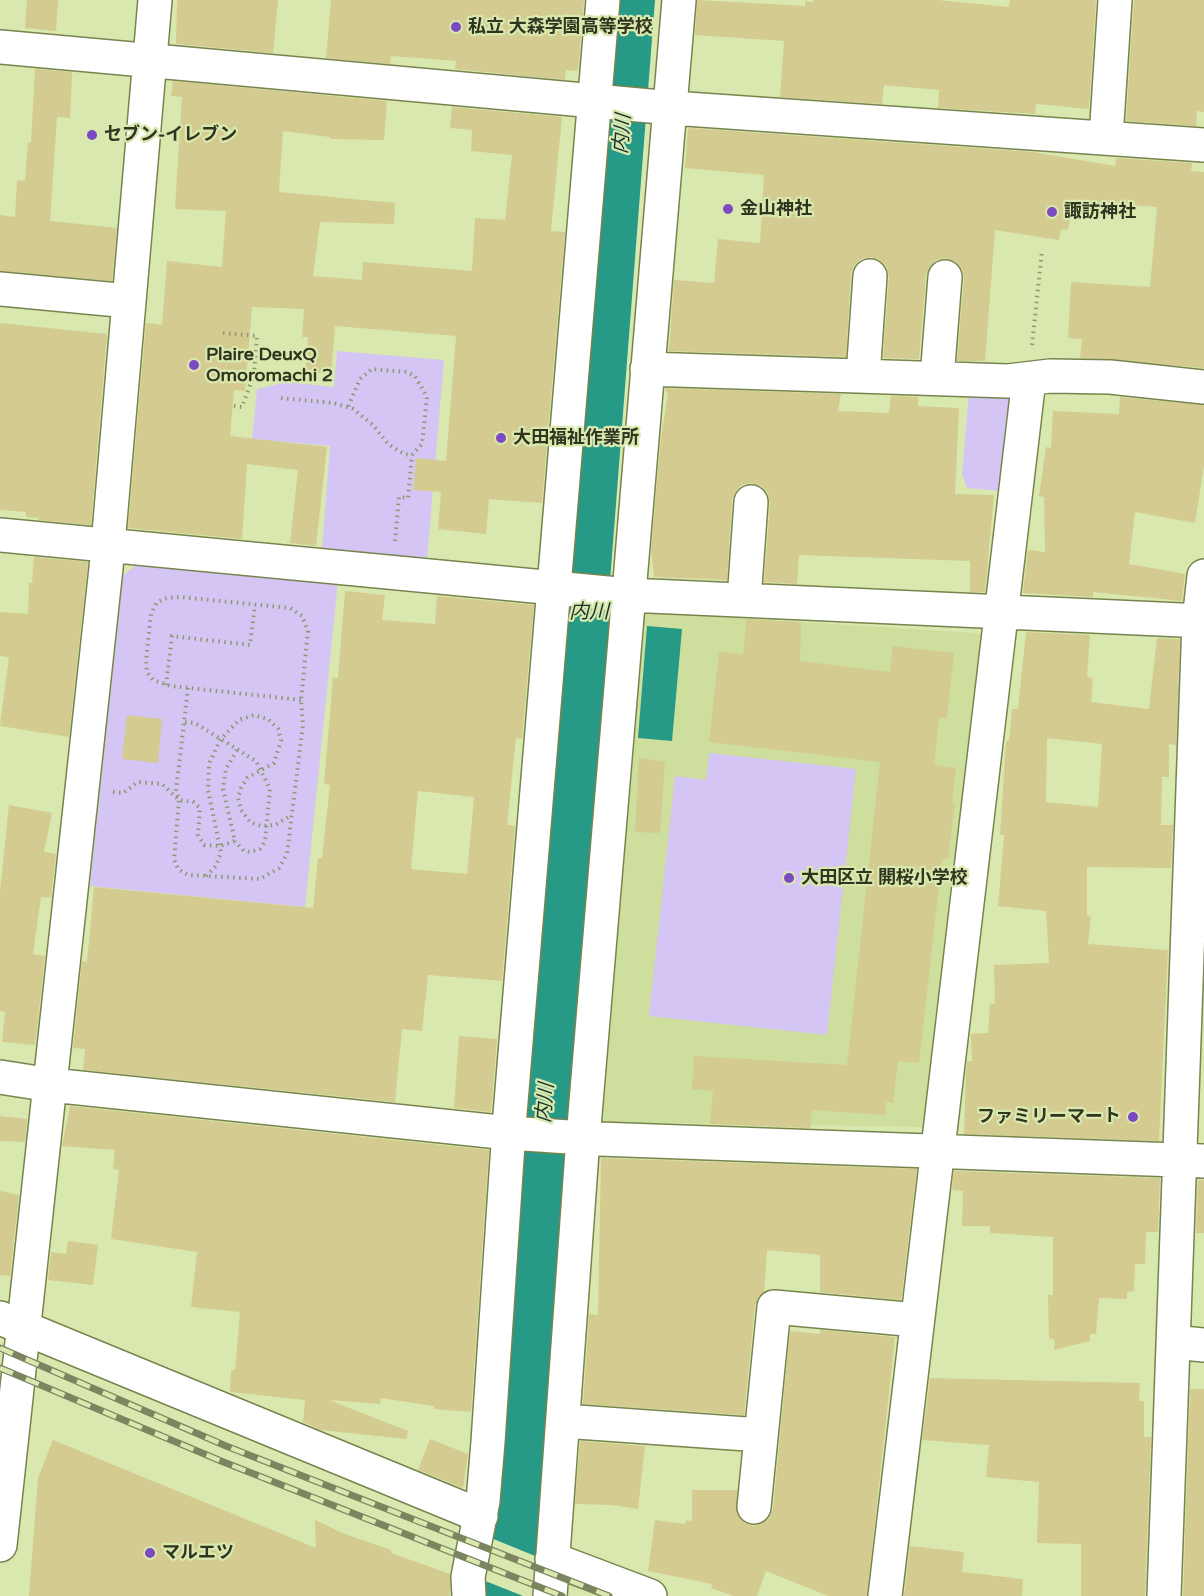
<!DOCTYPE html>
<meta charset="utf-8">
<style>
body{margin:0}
canvas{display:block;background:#d9e8ae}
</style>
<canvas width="1204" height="1596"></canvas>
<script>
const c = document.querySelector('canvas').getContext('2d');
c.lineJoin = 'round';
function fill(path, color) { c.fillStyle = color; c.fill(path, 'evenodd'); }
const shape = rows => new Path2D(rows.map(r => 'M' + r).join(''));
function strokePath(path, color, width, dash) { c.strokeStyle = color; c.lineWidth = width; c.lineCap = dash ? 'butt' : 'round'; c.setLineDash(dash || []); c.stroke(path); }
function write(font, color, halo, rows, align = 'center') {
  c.font = font + ' "Varela Round","Noto Sans JP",sans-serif'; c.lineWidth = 4.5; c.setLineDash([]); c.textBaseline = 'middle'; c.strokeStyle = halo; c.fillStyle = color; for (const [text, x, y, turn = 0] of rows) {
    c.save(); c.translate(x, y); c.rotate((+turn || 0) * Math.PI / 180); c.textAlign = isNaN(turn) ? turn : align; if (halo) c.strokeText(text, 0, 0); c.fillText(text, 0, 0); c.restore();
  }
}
const built = shape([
 [641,612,991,634,924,1127,599,1122]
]);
const green = shape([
 [337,351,444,360,427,559,322,550,330,446,252,439,257,389,286,382,334,387],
 [969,391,1012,395,1002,491,967,488,962,474],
 [142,560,338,581,305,907,90,886,123,576],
 [709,753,856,769,827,1035,649,1016,675,776,706,780]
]);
const water = shape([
 [613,0,655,0,610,581,614,607,538,1552,532,1596,484,1596,496,1524,566,577],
 [647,626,682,629,672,741,638,738]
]);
const pier = shape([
 [491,1538,540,1558,535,1596,523,1596,483,1580]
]);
const building = shape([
 [27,0,58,0,56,31,25,28],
 [177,0,278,0,273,53,176,44],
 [331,0,584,0,578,71,566,70,565,80,455,69,456,61,391,56,390,64,326,58],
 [697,0,805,6,805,1,813,2,813,0,938,0,1009,7,1010,0,1096,0,1089,109,1036,104,1035,114,938,108,939,90,884,85,882,104,780,97,784,41,695,35],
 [1134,0,1204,0,1204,112,1197,111,1196,126,1126,121],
 [35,69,72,72,70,118,57,117,50,221,117,228,112,281,0,271,0,215,15,217,17,180,25,181,28,142,31,143],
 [173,81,387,101,384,140,330,139,330,137,283,131,279,192,395,203,394,224,320,222,313,276,362,280,363,262,472,271,475,218,505,220,512,155,471,151,472,130,450,128,452,107,562,117,551,231,565,232,542,503,489,499,486,534,438,529,441,492,413,490,416,458,446,461,456,336,335,326,331,374,305,372,308,337,302,337,304,309,252,307,245,391,234,390,230,436,327,447,316,546,290,543,298,470,247,464,242,539,128,528,146,323,162,325,167,261,222,267,226,211,175,209,182,97,171,96],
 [688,128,1033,152,1115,166,1116,158,1192,163,1191,171,1204,172,1204,368,1080,358,1082,339,1068,338,1071,282,1150,287,1157,207,1073,201,1068,230,1061,229,1059,240,995,230,985,361,957,361,964,278,962,269,956,262,946,258,936,260,930,266,926,275,919,359,883,358,889,277,887,267,881,261,871,257,861,259,854,266,851,274,846,357,669,351,674,280,714,283,718,239,760,243,764,175,685,168],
 [0,323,107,334,91,525,38,520,39,518,26,517,26,512,0,510],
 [666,388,841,394,838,411,889,413,891,396,918,397,918,406,959,408,955,494,994,495,985,592,970,592,970,561,799,555,797,584,764,582,770,503,768,493,762,487,752,483,742,485,736,491,732,500,727,580,654,577,651,549,661,438,668,393,666,393],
 [1120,397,1204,405,1204,466,1195,523,1135,512,1129,564,1185,574,1182,601,1093,592,1093,597,1023,593,1028,550,1045,552,1044,497,1039,496,1046,447,1051,448,1053,411,1119,414],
 [34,557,88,562,69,737,0,726,9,657,0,656,0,612,28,614,29,583,32,583],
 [345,591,385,595,382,620,435,624,437,596,534,605,522,739,516,738,507,825,515,826,502,981,428,975,422,1031,402,1029,395,1102,83,1070,85,1049,73,1048,82,961,87,962,94,887,313,908,318,858,322,858,330,785,324,784,333,678,338,678],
 [418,791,474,797,467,874,411,869],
 [747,619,801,622,800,661,890,672,893,646,954,653,947,718,939,718,934,765,956,768,952,803,955,803,948,859,942,859,919,1063,898,1061,893,1103,886,1102,885,1115,812,1110,810,1128,710,1124,713,1091,692,1089,694,1056,847,1065,880,762,709,742,719,652,743,654],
 [1026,632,1090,635,1087,677,1093,678,1091,702,1149,709,1157,638,1180,639,1176,745,1169,744,1169,777,1162,777,1161,825,1173,825,1171,868,1087,867,1087,916,1091,917,1088,944,1168,950,1159,1141,964,1134,966,1073,967,1061,972,1061,971,1034,988,1033,990,1004,995,1004,994,965,1049,963,1046,911,998,906,1004,835,1000,835,1006,741,1009,741,1012,709,1018,709],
 [1047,738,1102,744,1098,807,1046,802],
 [127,715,162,719,158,763,122,759],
 [639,758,665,762,660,833,635,832],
 [9,805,52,813,44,852,56,854,51,898,41,897,33,954,45,956,35,1045,2,1042,5,1012,0,1011,0,892],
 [459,1036,497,1039,491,1112,454,1108],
 [70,1106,489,1150,471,1412,434,1409,434,1406,381,1398,380,1404,329,1400,408,1431,406,1439,321,1430,303,1422,305,1400,230,1392,231,1370,235,1370,240,1312,191,1307,197,1252,111,1239,119,1170,113,1169,115,1150,62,1146],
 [0,1116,27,1119,25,1142,0,1141],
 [601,1158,917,1169,901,1300,820,1292,820,1255,767,1250,764,1292,755,1305,744,1415,583,1404,589,1314,598,1315],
 [954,1171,1160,1178,1158,1232,1146,1232,1145,1264,1135,1264,1134,1291,1127,1292,1127,1299,1099,1298,1096,1334,1090,1334,1090,1341,1054,1350,1055,1340,1049,1338,1048,1295,1053,1295,1053,1237,990,1233,990,1226,962,1226,963,1191,952,1190],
 [1198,1180,1204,1180,1204,1233,1196,1233],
 [0,1191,19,1195,10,1276,0,1275],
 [68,1241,98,1245,93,1285,48,1280,51,1252,66,1254],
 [820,1330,895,1337,867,1596,828,1596,766,1571,757,1596,734,1596,711,1588,712,1584,648,1571,655,1520,685,1524,686,1520,692,1521,692,1490,737,1490,737,1514,743,1522,753,1526,761,1524,769,1518,773,1509,790,1331,820,1334],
 [930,1378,1140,1383,1139,1401,1144,1401,1144,1437,1151,1437,1145,1596,1081,1596,1081,1544,1037,1543,1039,1482,986,1477,989,1445,922,1440],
 [1190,1389,1204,1389,1204,1596,1183,1596],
 [430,1439,468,1454,463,1488,418,1470],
 [53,1440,316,1548,315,1520,345,1534,391,1550,391,1553,450,1574,450,1596,29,1596,38,1478],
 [580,1441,645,1446,638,1509,611,1505,575,1504],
 [910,1546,964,1552,962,1572,1023,1579,1022,1596,904,1596]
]);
const path = shape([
 [223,333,257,336,254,374,242,407,233,406],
 [1032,345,1042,251],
 [281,398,334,403,353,409,373,425,388,444,404,454,412,455,422,444,427,397,415,376,406,372,372,369,360,379,348,407],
 [395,541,399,497,408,498,412,455],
 [166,685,172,636,250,645,255,605],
 [188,688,176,791,179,800,174,859,178,869,188,875,260,879,279,868,287,854,303,724,301,700,308,631,302,616,290,608,180,597,167,598,157,602,151,614,146,661,147,672,153,680,171,686,301,700],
 [185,722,195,723,256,761,270,789,265,841,260,849,250,852,244,851,235,841],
 [113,792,123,793,138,782,162,784,179,800,193,802,200,808,198,835,204,845,220,846,235,841,223,789,226,769,237,750],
 [206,876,216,866,221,852,208,790,209,764,220,740,239,720,254,715,268,719,278,729,281,740,274,763,247,778,241,788,238,798,241,810,250,822,261,826,275,825,292,815]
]);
const minor = shape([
 [0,47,672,108,1204,145],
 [1106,138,1115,0],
 [0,289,129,301],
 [647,369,1008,381,1050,376,1110,377,1204,387],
 [863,376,870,276],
 [937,378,945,277],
 [0,535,628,595,1204,621],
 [744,600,751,502],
 [0,1077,51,1085,509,1133,599,1139,1204,1161],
 [0,1318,481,1516],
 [1173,1342,1204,1345],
 [563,1421,761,1435],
 [754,1507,774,1307,917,1320],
 [0,1545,106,568,155,0],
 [552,1559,650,1596],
 [469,1596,468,1577,483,1501,488,1442,510,1114,603,0],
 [550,1596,583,1138,679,0],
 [885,1596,1029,379],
 [1164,1596,1199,621,1204,576]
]);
const rail = shape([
 [0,1348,226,1446,609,1596],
 [0,1368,221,1461,562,1596]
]);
const markers = [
 [456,27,6,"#7c49c1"],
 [92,135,6,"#7c49c1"],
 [728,209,6,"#7c49c1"],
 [1052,212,6,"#7c49c1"],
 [194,365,6,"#7c49c1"],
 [501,438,6,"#7c49c1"],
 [789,878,6,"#7c49c1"],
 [1133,1117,6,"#7c49c1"],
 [150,1553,6,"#7c49c1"]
];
const poiNames = [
 ["私立 大森学園高等学校",468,27],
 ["セブン-イレブン",104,135],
 ["金山神社",740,209],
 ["諏訪神社",1064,212],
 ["Plaire DeuxQ",206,355],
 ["Omoromachi 2",206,376],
 ["大田福祉作業所",513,438],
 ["大田区立 開桜小学校",801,878],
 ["ファミリーマート",1121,1117,"right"],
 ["マルエツ",162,1553]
];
const waterNames = [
 ["内川",623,134,-85],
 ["内川",589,613],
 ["内川",546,1103,-85]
];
fill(built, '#cede9d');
fill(green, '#d4c5f5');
fill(water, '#269987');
fill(pier, '#d9e8ae');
fill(building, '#d4cb90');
strokePath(minor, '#77844e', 36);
strokePath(path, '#8e986e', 4, [1.5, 4.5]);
strokePath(minor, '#fff', 33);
strokePath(rail, '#7c855f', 7);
strokePath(rail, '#d9e8ae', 4.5, [14]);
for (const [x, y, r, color] of markers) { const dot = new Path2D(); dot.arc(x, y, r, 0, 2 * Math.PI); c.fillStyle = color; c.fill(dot); strokePath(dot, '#d9e8ae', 2); }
write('bold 18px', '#30351f', '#d9e8ae', poiNames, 'left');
write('italic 20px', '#1a322d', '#d9e8ae', waterNames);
</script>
